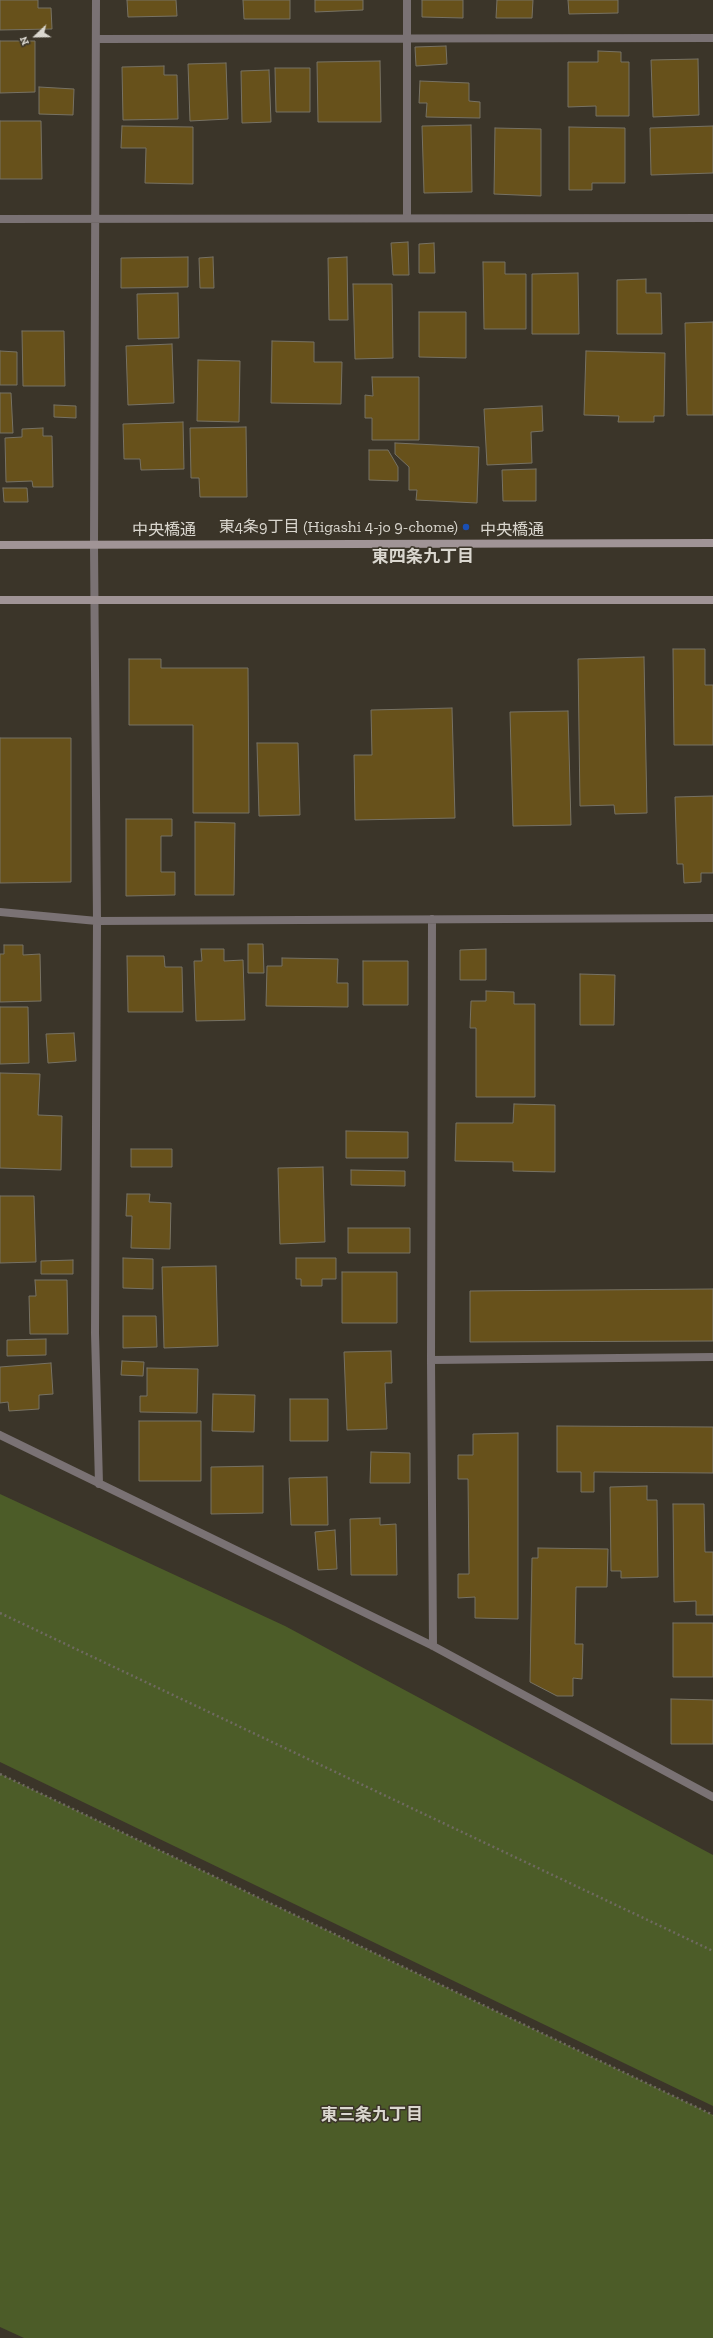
<!DOCTYPE html>
<meta charset="utf-8">
<style>
body{margin:0}
#map{position:relative;width:713px;height:2338px;overflow:hidden;background:#3b3529;font-family:"Zilla Slab",serif}
canvas{display:block}
.north{position:absolute;left:16px;top:16px;width:40px;height:40px;-webkit-text-stroke:3px #3b3529;paint-order:stroke;rotate:248deg;font-size:11px;font-weight:700;line-height:16px;text-align:center;color:#dad7cf}
.north::after{content:'';display:block;margin:auto;width:14px;height:18px;background:#dad7cf;clip-path:polygon(50% 0,100% 100%,50% 72%,0 100%)}
</style>
<div id="map">
<canvas width="713" height="2338"></canvas>
<div class="north">N</div>
</div>
<script>
const c = document.querySelector('canvas').getContext('2d');
c.lineJoin = 'round';
function fill(path, color) { c.fillStyle = color; c.fill(path, 'evenodd'); }
const shape = rows => new Path2D(rows.map(r => 'M' + r).join(''));
function strokePath(path, color, width, dash) { c.strokeStyle = color; c.lineWidth = width; c.lineCap = dash ? 'butt' : 'round'; c.setLineDash(dash || []); c.stroke(path); }
function write(font, color, halo, rows, align = 'center') {
  c.font = font + ' "Zilla Slab","Noto Sans JP",serif'; c.lineWidth = 3; c.setLineDash([]); c.textBaseline = 'middle'; c.strokeStyle = halo; c.fillStyle = color; for (const [text, x, y, turn = 0] of rows) {
    c.save(); c.translate(x, y); c.rotate((+turn || 0) * Math.PI / 180); c.textAlign = isNaN(turn) ? turn : align; if (halo) c.strokeText(text, 0, 0); c.fillText(text, 0, 0); c.restore();
  }
}
const green = shape([
 [0,1494,285,1626,713,1855,713,2106,0,1762],
 [0,1774,713,2115,713,2338,24,2338,0,2327]
]);
const building = shape([
 [0,0,38,0,38,8,51,8,52,29,0,30,0,0],
 [127,0,176,0,177,16,128,17,127,0],
 [243,0,290,0,290,19,244,19,243,0],
 [315,0,363,0,363,10,315,12,315,0],
 [422,0,463,0,463,18,422,17,422,0],
 [497,0,533,0,532,18,496,18,497,0],
 [568,0,618,0,618,13,569,14,568,0],
 [0,41,35,41,35,92,0,93,0,41],
 [446,46,447,64,416,66,415,47,446,46],
 [598,51,621,52,621,62,629,62,629,116,596,116,596,106,568,107,568,62,598,62,598,51],
 [698,59,699,115,653,117,651,60,698,59],
 [380,61,381,122,318,122,317,62,380,61],
 [226,63,228,119,190,121,188,64,226,63],
 [164,66,164,75,177,75,178,119,123,120,122,67,164,66],
 [275,68,310,68,310,112,276,112,275,68],
 [269,70,271,122,242,123,241,71,269,70],
 [420,81,469,83,469,101,480,102,480,118,426,117,427,103,419,103,420,81],
 [39,87,74,89,73,115,39,114,39,87],
 [0,121,41,121,42,179,0,179,0,121],
 [471,125,472,192,424,193,422,126,471,125],
 [122,126,193,127,193,184,145,183,146,148,121,148,122,126],
 [713,126,713,173,651,175,650,128,713,126],
 [569,127,625,128,625,183,592,183,592,190,569,190,569,127],
 [495,128,541,129,541,196,494,194,495,128],
 [408,242,409,275,393,275,391,243,408,242],
 [434,243,435,273,419,273,419,244,434,243],
 [188,257,188,287,121,288,121,258,188,257],
 [213,257,214,288,200,288,199,258,213,257],
 [347,257,348,320,329,320,328,258,347,257],
 [483,262,505,262,505,274,526,274,526,329,484,329,483,262],
 [578,273,579,334,532,334,532,274,578,273],
 [646,279,646,293,661,293,662,334,617,334,617,280,646,279],
 [353,284,392,284,393,358,355,359,353,284],
 [178,293,179,338,138,339,137,294,178,293],
 [419,312,466,312,466,358,419,357,419,312],
 [713,322,713,415,687,415,685,323,713,322],
 [22,331,64,331,65,386,23,386,22,331],
 [272,341,314,342,314,362,342,362,341,404,271,403,272,341],
 [172,344,174,403,128,405,126,346,172,344],
 [0,351,17,352,17,385,0,385,0,351],
 [586,351,665,353,664,416,654,416,654,422,618,422,619,416,584,415,586,351],
 [198,360,240,361,239,422,197,421,198,360],
 [372,377,419,377,419,440,372,440,372,418,365,418,365,395,373,396,372,377],
 [0,393,11,393,13,433,0,433,0,393],
 [54,405,76,406,76,418,54,417,54,405],
 [542,406,543,431,531,432,532,463,487,465,484,409,542,406],
 [183,422,184,469,141,470,140,459,124,459,123,424,183,422],
 [246,427,247,497,200,497,199,478,191,478,190,428,246,427],
 [43,428,43,436,52,436,53,487,33,487,32,481,6,482,5,438,22,437,22,429,43,428],
 [395,443,479,447,477,503,416,500,417,490,409,490,409,467,395,454,395,443],
 [369,450,388,450,398,467,398,481,369,480,369,450],
 [536,469,536,501,503,501,502,470,536,469],
 [3,488,27,488,28,502,4,502,3,488],
 [673,649,705,649,705,685,713,685,713,745,674,745,673,649],
 [644,657,647,813,615,814,614,805,580,806,578,659,644,657],
 [129,659,161,659,161,668,248,668,249,813,193,813,193,725,129,725,129,659],
 [452,708,455,818,355,820,354,755,372,755,371,710,452,708],
 [568,711,571,825,513,826,510,712,568,711],
 [0,738,71,738,71,882,0,883,0,738],
 [257,743,298,743,300,815,259,816,257,743],
 [713,796,713,873,701,873,701,882,684,883,683,864,677,864,675,797,713,796],
 [126,819,172,819,172,836,161,836,161,872,175,872,175,895,126,896,126,819],
 [195,822,235,823,234,895,195,895,195,822],
 [248,944,263,944,264,973,248,973,248,944],
 [4,945,23,945,23,955,40,954,41,1001,0,1002,0,954,4,954,4,945],
 [201,949,224,949,224,961,243,960,245,1020,196,1021,194,961,202,961,201,949],
 [486,949,486,980,460,980,460,950,486,949],
 [127,956,164,956,165,967,182,967,183,1012,128,1012,127,956],
 [282,958,338,959,337,983,348,983,348,1007,266,1006,267,966,282,966,282,958],
 [363,961,408,961,408,1005,363,1005,363,961],
 [580,974,615,975,614,1025,580,1025,580,974],
 [486,991,514,992,514,1004,535,1004,535,1097,476,1097,476,1028,470,1028,471,1001,486,1001,486,991],
 [0,1007,28,1007,29,1063,0,1064,0,1007],
 [74,1033,76,1061,48,1063,46,1034,74,1033],
 [0,1073,40,1074,38,1115,62,1116,61,1170,0,1168,0,1073],
 [514,1104,555,1105,555,1172,513,1171,513,1162,455,1161,456,1123,513,1123,514,1104],
 [346,1131,408,1132,408,1158,346,1158,346,1131],
 [131,1149,172,1149,172,1167,131,1167,131,1149],
 [323,1167,325,1242,280,1244,278,1168,323,1167],
 [351,1170,405,1171,405,1186,351,1185,351,1170],
 [127,1194,150,1194,149,1202,171,1203,170,1249,131,1248,132,1216,126,1216,127,1194],
 [0,1196,34,1196,36,1262,0,1263,0,1196],
 [348,1228,410,1228,410,1253,348,1253,348,1228],
 [123,1258,153,1259,153,1289,123,1288,123,1258],
 [296,1258,336,1258,336,1279,322,1279,322,1286,301,1286,301,1279,296,1279,296,1258],
 [73,1260,73,1274,41,1274,41,1261,73,1260],
 [216,1266,218,1346,164,1348,162,1267,216,1266],
 [342,1272,397,1272,397,1323,342,1323,342,1272],
 [35,1280,67,1280,68,1334,30,1334,29,1296,36,1296,35,1280],
 [713,1289,713,1341,470,1342,470,1291,713,1289],
 [123,1316,156,1316,157,1347,123,1348,123,1316],
 [46,1339,46,1355,7,1356,7,1340,46,1339],
 [391,1351,392,1383,385,1383,387,1429,347,1430,344,1352,391,1351],
 [122,1361,144,1362,143,1376,121,1375,122,1361],
 [51,1363,53,1394,39,1395,39,1409,9,1411,8,1402,0,1403,0,1367,51,1363],
 [147,1368,198,1369,197,1413,140,1412,140,1396,147,1396,147,1368],
 [213,1394,255,1395,254,1432,212,1431,213,1394],
 [290,1399,328,1399,328,1441,290,1441,290,1399],
 [139,1421,201,1421,201,1481,139,1481,139,1421],
 [557,1426,713,1427,713,1473,594,1472,594,1492,581,1492,581,1472,557,1472,557,1426],
 [518,1433,518,1619,475,1618,475,1597,458,1598,458,1574,469,1574,468,1479,458,1479,458,1455,473,1455,473,1434,518,1433],
 [371,1452,410,1453,410,1483,370,1483,371,1452],
 [263,1466,263,1513,211,1514,211,1467,263,1466],
 [327,1477,328,1525,291,1525,289,1478,327,1477],
 [647,1486,647,1500,657,1500,658,1577,621,1578,621,1571,611,1571,610,1487,647,1486],
 [673,1504,704,1504,705,1552,713,1552,713,1615,696,1615,696,1601,674,1602,673,1504],
 [380,1518,380,1525,396,1524,397,1575,351,1575,350,1519,380,1518],
 [335,1530,337,1569,318,1570,315,1532,335,1530],
 [538,1548,608,1549,607,1587,576,1587,575,1644,583,1644,582,1679,573,1678,573,1696,557,1696,530,1682,532,1558,538,1558,538,1548],
 [673,1623,713,1623,713,1677,673,1677,673,1623],
 [671,1699,713,1700,713,1744,671,1744,671,1699]
]);
const path = shape([
 [0,1613,713,1951],
 [0,1774,713,2115]
]);
const lane = shape([
 [96,39,713,38],
 [407,218,407,0]
]);
const street = shape([
 [96,0,94,544,97,921,95,1333,99,1484],
 [0,219,713,218],
 [0,912,97,921,713,918],
 [432,919,431,1360,433,1646],
 [431,1360,713,1357],
 [0,1435,433,1646,713,1797]
]);
const secondary = shape([
 [0,545,713,543],
 [0,600,713,600]
]);
const markers = [
 [466,527,4,"#1a4fb4"]
];
const poiNames = [
 ["東4条9丁目 (Higashi 4-jo 9-chome)",458,527]
];
const streetNames = [
 ["中央橋通",164,530],
 ["中央橋通",512,530]
];
const neighbourhoodNames = [
 ["東四条九丁目",423,557],
 ["東三条九丁目",372,2115]
];
fill(green, '#4c5c28');
fill(building, '#67511b');
strokePath(building, '#777264', 1);
strokePath(path, '#6f6a60', 2.5, [2, 3]);
strokePath(lane, '#7a7274', 8);
strokePath(street, '#7a7274', 8);
strokePath(secondary, '#a09496', 8);
for (const [x, y, r, color] of markers) { const dot = new Path2D(); dot.arc(x, y, r, 0, 2 * Math.PI); c.fillStyle = color; c.fill(dot); strokePath(dot, '#3b3529', 1.5); }
write('16px', '#dad7cf', '#3b3529', poiNames, 'right');
write('16px', '#dad7cf', '#3b3529', streetNames);
write('bold 17px', '#dad7cf', '#3b3529', neighbourhoodNames);
</script>
